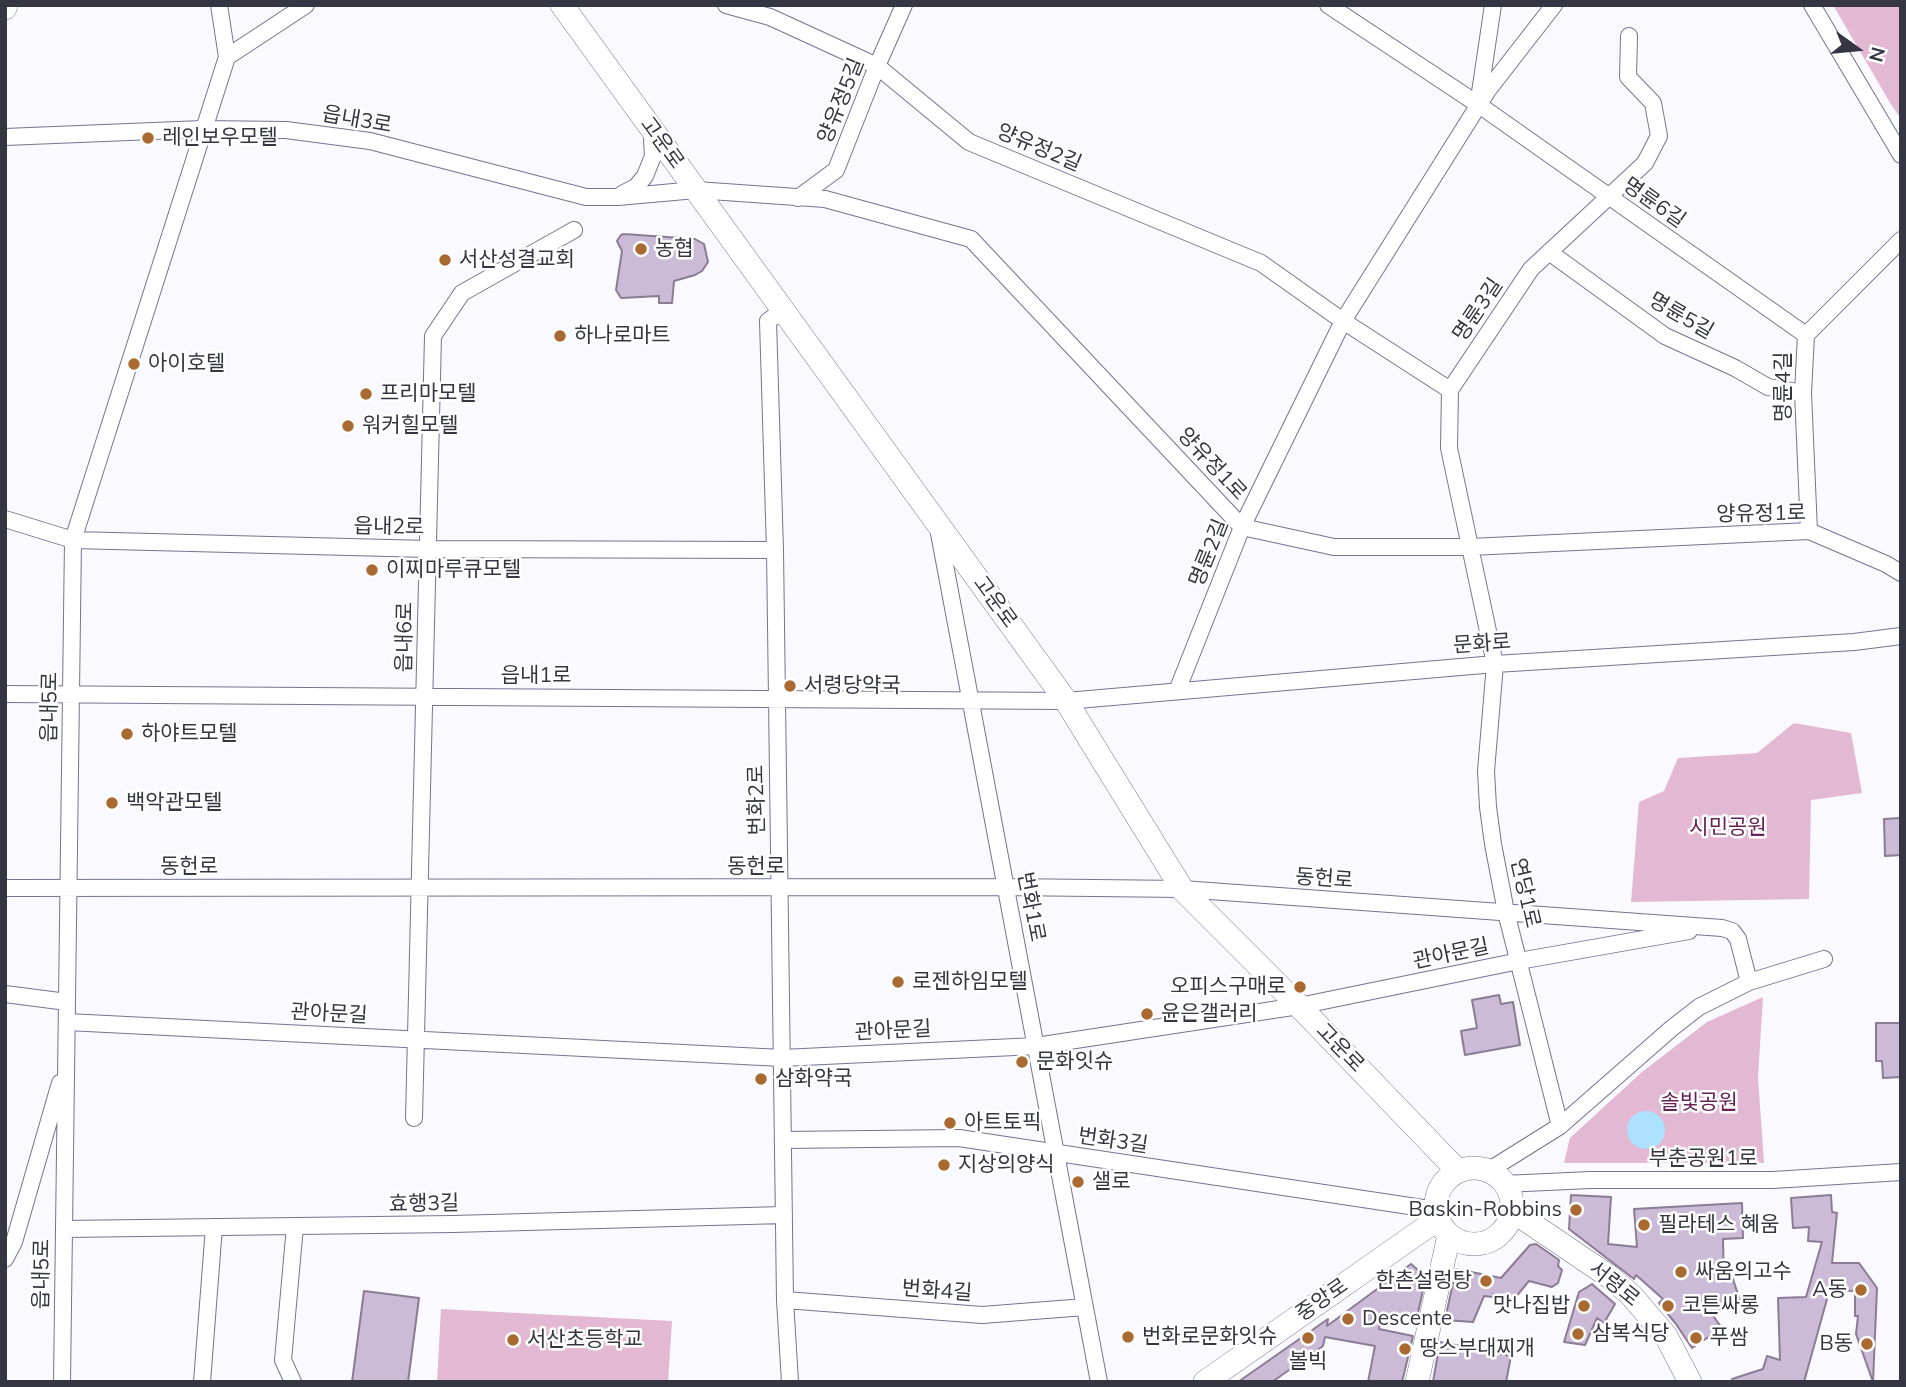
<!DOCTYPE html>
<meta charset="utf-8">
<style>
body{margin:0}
#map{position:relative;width:1906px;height:1387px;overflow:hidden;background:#f9f9ff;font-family:Mulish,sans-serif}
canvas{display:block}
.frame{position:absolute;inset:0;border:7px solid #363642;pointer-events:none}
.north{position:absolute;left:1822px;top:14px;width:70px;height:70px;-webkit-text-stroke:5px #fff;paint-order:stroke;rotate:105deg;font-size:19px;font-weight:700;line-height:28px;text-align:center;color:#363642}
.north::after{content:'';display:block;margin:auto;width:24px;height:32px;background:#363642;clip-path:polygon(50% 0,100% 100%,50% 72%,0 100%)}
</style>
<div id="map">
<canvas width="1906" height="1387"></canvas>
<div class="frame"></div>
<div class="north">N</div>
</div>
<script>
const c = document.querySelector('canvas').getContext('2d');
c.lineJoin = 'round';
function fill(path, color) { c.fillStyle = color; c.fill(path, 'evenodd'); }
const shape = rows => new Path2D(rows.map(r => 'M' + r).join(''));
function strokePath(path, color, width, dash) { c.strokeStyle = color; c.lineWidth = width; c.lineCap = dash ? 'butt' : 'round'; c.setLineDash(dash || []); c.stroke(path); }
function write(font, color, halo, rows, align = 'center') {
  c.font = font + ' Mulish,"Noto Sans KR",sans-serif'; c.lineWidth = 5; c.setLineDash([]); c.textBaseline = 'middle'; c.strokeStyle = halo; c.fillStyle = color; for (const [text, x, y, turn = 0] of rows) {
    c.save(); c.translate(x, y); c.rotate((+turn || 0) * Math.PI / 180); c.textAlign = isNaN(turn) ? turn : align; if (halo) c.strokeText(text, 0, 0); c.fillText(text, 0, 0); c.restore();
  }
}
const green = shape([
 [1833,5,1901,5,1901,119,1889,101],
 [1794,723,1851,733,1862,793,1811,800,1809,899,1631,902,1639,802,1664,791,1678,758,1757,753],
 [1763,997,1758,1077,1764,1163,1564,1163,1570,1138,1642,1072,1707,1022],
 [441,1309,672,1321,668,1382,437,1382]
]);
const water = shape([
 '1627 1130a19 19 0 1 1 38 0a19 19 0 1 1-38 0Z'
]);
const building = shape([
 [624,234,695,239,704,244,708,262,702,271,695,275,674,281,672,303,659,303,659,296,621,298,616,290,622,251,617,241,621,235,624,234],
 [1901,818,1901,855,1885,856,1884,819,1901,818],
 [1499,995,1501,1004,1513,1002,1520,1045,1465,1055,1461,1031,1477,1028,1472,1000,1499,995],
 [1876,1023,1901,1023,1901,1077,1883,1078,1882,1061,1876,1061,1876,1023],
 [1571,1195,1611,1197,1608,1244,1637,1247,1634,1209,1742,1203,1743,1238,1723,1239,1724,1282,1733,1279,1741,1304,1711,1313,1722,1328,1692,1348,1676,1324,1659,1303,1663,1299,1636,1275,1634,1279,1569,1229,1571,1195],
 [1831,1195,1832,1212,1837,1213,1832,1263,1859,1263,1877,1288,1873,1382,1856,1334,1858,1316,1855,1316,1855,1291,1830,1290,1827,1291,1827,1299,1804,1382,1733,1382,1732,1379,1763,1369,1767,1356,1780,1360,1778,1298,1806,1297,1822,1242,1808,1241,1809,1227,1793,1228,1791,1198,1831,1195],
 [1536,1244,1559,1260,1558,1266,1562,1270,1558,1283,1552,1287,1529,1281,1514,1299,1493,1294,1493,1297,1484,1296,1473,1322,1445,1320,1456,1269,1501,1278,1530,1245,1536,1244],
 [1411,1264,1426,1277,1417,1317,1381,1314,1379,1329,1413,1336,1402,1382,1368,1382,1375,1346,1325,1337,1323,1346,1272,1382,1238,1382,1328,1319,1327,1326,1411,1264],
 [1592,1284,1615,1304,1604,1323,1597,1318,1585,1345,1564,1342,1579,1292,1592,1284],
 [364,1291,419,1298,408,1382,352,1382,364,1291],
 [1440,1342,1511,1356,1506,1382,1433,1382,1440,1342]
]);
const street = shape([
 [219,5,227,57],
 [726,5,770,17,877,66,969,142,1261,263,1343,321,1450,390],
 [1328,5,1479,105,1806,335],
 [1812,5,1901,155],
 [1479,99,1493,5],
 [5,137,203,129,286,130,370,141,586,197,618,197,696,190,825,199,971,239,1242,527,1334,547,1470,547,1809,531,1886,564,1901,573],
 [622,194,636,187,645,176,653,156,652,141,658,137],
 [798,198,836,170,877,66,904,5],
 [1549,252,1665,336,1735,368,1768,387,1803,393],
 [783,310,768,321,775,550,785,1300,790,1382],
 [5,519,73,540,428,549,775,550],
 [938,528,1099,1382],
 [1809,531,1803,393,1806,335,1901,240],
 [1177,691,1242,527,1343,321,1488,90,1554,5],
 [5,694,1066,701,1495,664,1854,642,1901,636],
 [5,888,1006,887,1182,889,1722,928,1732,931,1738,939,1749,982],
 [5,994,67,1002],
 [67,1022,782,1058,1036,1046,1299,1006,1519,961,1689,931],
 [414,1118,433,336,462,293,574,230],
 [1560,1126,1506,912,1493,844,1488,807,1486,771,1495,664,1449,448,1450,390,1531,269,1645,163,1659,136,1653,103,1628,77,1629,36],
 [783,1140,959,1138,1436,1210],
 [1488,1171,1560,1126,1672,1028,1699,1007,1749,982,1824,959],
 [1504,1184,1590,1180,1773,1180,1901,1172],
 [64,1229,453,1224,784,1215],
 [5,1259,14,1242,60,1083],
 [785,1300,982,1315,1085,1307],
 [62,1382,73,540,227,57,306,5],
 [202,1382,214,1227],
 [293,1382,283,1360,295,1226]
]);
const secondary = shape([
 [562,5,1066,701,1182,889,1299,1006,1458,1171],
 [5,8,6,5],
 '1436 1206a38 38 0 1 1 76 0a38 38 0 1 1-76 0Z',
 [1511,1210,1610,1277,1631,1295,1666,1336,1690,1382],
 [1205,1382,1438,1219],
 [1417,1382,1449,1235]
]);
const markers = [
 [148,138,7,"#a96a32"],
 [641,249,7,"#a96a32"],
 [445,260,7,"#a96a32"],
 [560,336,7,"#a96a32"],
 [134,364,7,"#a96a32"],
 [366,394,7,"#a96a32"],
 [348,426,7,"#a96a32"],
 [372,570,7,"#a96a32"],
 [790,686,7,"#a96a32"],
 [127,734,7,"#a96a32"],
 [112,803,7,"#a96a32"],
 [898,982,7,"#a96a32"],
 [1300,987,7,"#a96a32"],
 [1147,1014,7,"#a96a32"],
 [1022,1062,7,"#a96a32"],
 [761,1079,7,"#a96a32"],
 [950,1123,7,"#a96a32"],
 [944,1165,7,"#a96a32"],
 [1078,1182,7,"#a96a32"],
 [1576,1210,7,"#a96a32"],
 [1644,1225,7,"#a96a32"],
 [1681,1272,7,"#a96a32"],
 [1486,1281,7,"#a96a32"],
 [1861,1290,7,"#a96a32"],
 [1584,1306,7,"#a96a32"],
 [1668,1306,7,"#a96a32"],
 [1348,1319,7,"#a96a32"],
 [1578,1334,7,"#a96a32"],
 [1128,1337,7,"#a96a32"],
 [1308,1338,7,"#a96a32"],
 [1696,1338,7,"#a96a32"],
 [513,1340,7,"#a96a32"],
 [1867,1344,7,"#a96a32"],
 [1405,1349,7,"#a96a32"]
];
const streetNames = [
 ["양유정5길",841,101,-68],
 ["읍내3로",357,120,10],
 ["고운로",662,143,54],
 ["양유정2길",1039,148,23],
 ["명륜6길",1654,203,35],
 ["명륜3길",1478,310,-56],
 ["명륜5길",1681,316,30],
 ["명륜4길",1784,387,-90],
 ["양유정1로",1212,464,47],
 ["양유정1로",1761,514,-1],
 ["읍내2로",389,527,1],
 ["명륜2길",1209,553,-68],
 ["고운로",995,602,54],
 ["읍내6로",405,637,-89],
 ["문화로",1482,644,-4],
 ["읍내1로",536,676],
 ["읍내5로",50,707,-89],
 ["번화2로",757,800,-91],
 ["동헌로",189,867],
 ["동헌로",756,867],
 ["동헌로",1324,879,4],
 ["연당1로",1525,893,77],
 ["번화1로",1031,907,79],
 ["관아문길",1451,954,-12],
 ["관아문길",329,1014,3],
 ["관아문길",893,1031,-3],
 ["고운로",1340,1048,46],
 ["번화3길",1113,1141,8],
 ["부춘공원1로",1703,1159],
 ["효행3길",424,1204,-1],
 ["읍내5로",42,1274,-89],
 ["서령로",1614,1284,39],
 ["번화4길",937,1291,4],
 ["중앙로",1322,1300,-35]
];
const poiNames = [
 ["레인보우모텔",162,138],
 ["농협",655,249],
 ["서산성결교회",459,260],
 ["하나로마트",574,336],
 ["아이호텔",148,364],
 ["프리마모텔",380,394],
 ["워커힐모텔",362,426],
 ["이찌마루큐모텔",386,570],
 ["서령당약국",804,686],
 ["하야트모텔",141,734],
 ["백악관모텔",126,803],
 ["로젠하임모텔",912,982],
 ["오피스구매로",1286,987,"right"],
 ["윤은갤러리",1161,1014],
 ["문화잇슈",1036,1062],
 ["삼화약국",775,1079],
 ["아트토픽",964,1123],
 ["지상의양식",958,1165],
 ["샐로",1092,1182],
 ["Baskin-Robbins",1562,1210,"right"],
 ["필라테스 혜움",1658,1225],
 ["싸움의고수",1695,1272],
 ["한촌설렁탕",1472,1281,"right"],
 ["A동",1847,1290,"right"],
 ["맛나집밥",1570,1306,"right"],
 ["코튼싸롱",1682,1306],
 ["Descente",1362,1319],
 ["삼복식당",1592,1334],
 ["번화로문화잇슈",1142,1337],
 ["푸쌈",1710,1338],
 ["서산초등학교",527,1340],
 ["B동",1853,1344,"right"],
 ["땅스부대찌개",1419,1349],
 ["볼빅",1308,1362,"center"]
];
const parkNames = [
 ["시민공원",1728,828],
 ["솔빛공원",1699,1103]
];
fill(green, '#e2b8d3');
fill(water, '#ace1ff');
fill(building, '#ccbbd6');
strokePath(building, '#8b7b94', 2);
strokePath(street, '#757490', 18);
strokePath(secondary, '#757490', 24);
strokePath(street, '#fff', 16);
strokePath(secondary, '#fff', 23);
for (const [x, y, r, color] of markers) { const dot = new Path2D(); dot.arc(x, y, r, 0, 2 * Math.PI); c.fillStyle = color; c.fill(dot); strokePath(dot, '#fff', 2.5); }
write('21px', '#363642', '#fff', streetNames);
write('21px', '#363642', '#fff', poiNames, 'left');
write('21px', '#672355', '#fff', parkNames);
</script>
